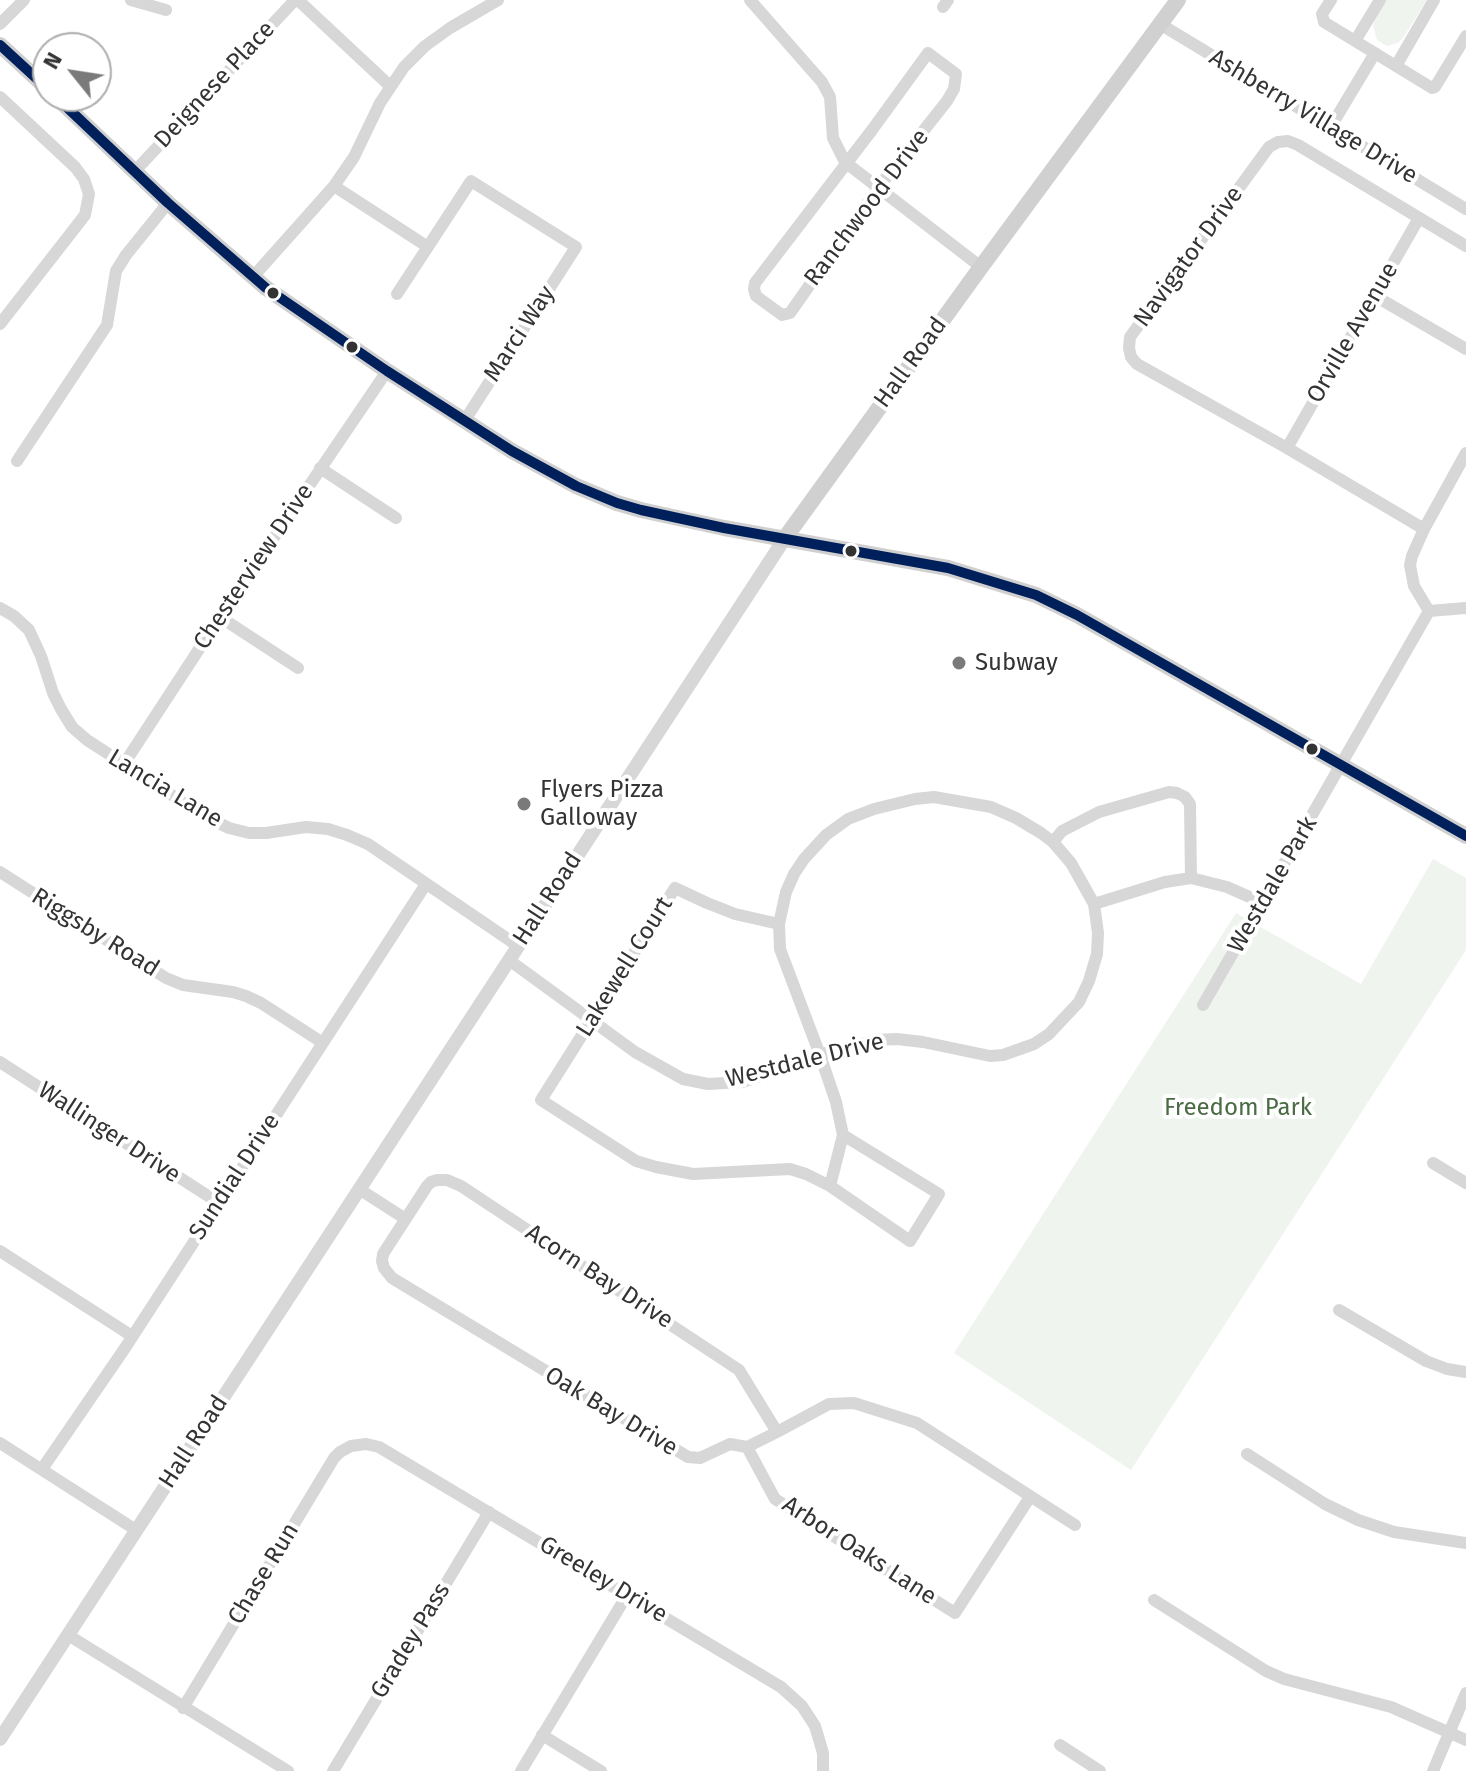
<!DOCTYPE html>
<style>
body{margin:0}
#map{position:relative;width:1466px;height:1771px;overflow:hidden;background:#fff;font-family:"Fira Sans",sans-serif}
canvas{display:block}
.north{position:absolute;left:32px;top:32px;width:80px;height:80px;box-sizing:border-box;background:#fff;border:2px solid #adadad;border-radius:50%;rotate:300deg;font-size:22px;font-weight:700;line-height:32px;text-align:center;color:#333}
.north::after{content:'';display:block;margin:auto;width:28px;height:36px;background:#7a7a7a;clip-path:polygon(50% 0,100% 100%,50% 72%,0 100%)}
</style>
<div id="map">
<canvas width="1466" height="1771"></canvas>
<div class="north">N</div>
</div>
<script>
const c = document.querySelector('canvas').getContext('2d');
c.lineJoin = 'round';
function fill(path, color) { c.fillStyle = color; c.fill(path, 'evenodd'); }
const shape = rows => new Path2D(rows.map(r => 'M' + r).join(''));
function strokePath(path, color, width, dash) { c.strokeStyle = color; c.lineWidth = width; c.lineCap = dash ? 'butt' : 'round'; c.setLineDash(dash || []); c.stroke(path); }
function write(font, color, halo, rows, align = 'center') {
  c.font = font + ' "Fira Sans",sans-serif'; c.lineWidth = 8; c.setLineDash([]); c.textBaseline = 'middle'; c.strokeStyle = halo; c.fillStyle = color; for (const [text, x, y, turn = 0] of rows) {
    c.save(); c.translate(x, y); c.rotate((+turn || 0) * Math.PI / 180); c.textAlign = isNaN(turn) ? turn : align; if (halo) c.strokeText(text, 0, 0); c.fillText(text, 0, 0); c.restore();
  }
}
const green = shape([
 [1386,0,1427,0,1403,38,1398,43,1387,46,1377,40,1373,26,1375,18],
 [1433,859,1466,878,1466,950,1131,1470,954,1353,1236,913,1361,984]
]);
const minor = shape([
 [131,0,166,10],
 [298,0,390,86],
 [750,0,822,82,830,97,833,138,845,162,981,267],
 [1331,0,1322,14,1324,22,1432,88,1435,87,1466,36],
 [943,7,948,0],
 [0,24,24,0],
 [1160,24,1466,209],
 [1355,41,1380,0],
 [928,53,956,74,954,89,947,101,878,188,790,313,782,315,756,296,754,289,755,283,872,130,928,53],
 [1396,66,1434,0],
 [0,97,75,167,84,179,89,194,85,215,0,324],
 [1330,128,1375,53],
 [135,171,295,0],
 [334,186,428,247],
 [252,278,334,186,354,157,380,103,404,67,425,46,450,28,498,0],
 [397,294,471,181,576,247,465,420],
 [1375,296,1466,349],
 [1287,448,1419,218],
 [17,461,107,325,116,271,126,255,168,203],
 [320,468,396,518],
 [1424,529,1287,448,1137,364,1131,357,1129,348,1130,337,1269,147,1278,142,1288,141,1298,145,1466,246],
 [0,608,14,616,29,630,41,656,53,693,61,709,72,727,87,740,124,764,204,816,229,828,249,833,266,833,306,827,328,829,347,835,368,844,518,946],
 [1429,611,1414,586,1410,565,1412,556,1424,529,1466,453],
 [1429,611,1466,608],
 [220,617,298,668],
 [124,764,220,617,387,371],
 [1053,842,1062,831,1099,812,1169,792,1177,793,1185,797,1190,804,1191,878],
 [0,872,166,978,183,985,233,992,246,996,261,1003,323,1043],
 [1094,904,1165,882,1191,878,1227,887,1263,903],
 [779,924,735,914,707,903,675,888,541,1100,636,1161,656,1167,693,1174,790,1169,806,1174,830,1186,910,1241,939,1194,843,1135],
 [509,960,635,1052,683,1079,708,1084,742,1082,809,1060,820,1055,825,1053,876,1040,897,1039,923,1042,990,1056,1003,1055,1034,1044,1049,1034,1079,1002,1089,981,1097,954,1098,933,1094,904,1071,863,1053,842,1041,833,1016,818,991,807,934,797,915,799,874,809,848,819,826,835,804,859,794,874,786,892,779,924,780,949,820,1055,836,1102,843,1135,830,1186],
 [1203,1005,1429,611],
 [0,1062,219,1203],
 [1433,1163,1466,1183],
 [359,1189,404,1218],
 [0,1251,132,1336],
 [1339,1310,1426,1361,1447,1369,1466,1372],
 [777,1432,739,1370,461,1186,447,1180,437,1180,431,1182,427,1186,383,1254,382,1261,384,1268,392,1278,688,1457,700,1458,730,1444,747,1447,777,1432,829,1404,854,1403,917,1423,1075,1525],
 [0,1443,136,1530],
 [747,1447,775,1499,955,1613,1030,1497],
 [1247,1454,1325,1504,1358,1520,1394,1532,1466,1543],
 [42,1469,125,1348,426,884],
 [1154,1600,1266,1671,1284,1679,1391,1707,1466,1740],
 [68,1635,288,1771],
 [183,1708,334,1458,340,1452,351,1446,366,1444,379,1447,781,1687,802,1706,815,1726,823,1753,823,1771],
 [542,1735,601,1771],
 [1060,1745,1100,1771],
 [333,1771,489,1512],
 [521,1771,627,1595],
 [1433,1771,1466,1693]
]);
const tertiary = shape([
 [0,1739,785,538]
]);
const secondary = shape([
 [0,45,48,89],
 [55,96,168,203,266,288,387,371,512,451,576,486,617,503,641,510,724,528,948,568,1036,595,1077,615,1466,836],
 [785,538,981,267,1178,0]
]);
const bus1 = shape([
 [0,45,48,89],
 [55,96,168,203,266,288,387,371,512,451,576,486,617,503,641,510,724,528,948,568,1036,595,1077,615,1466,836]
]);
const markers = [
 [273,293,7,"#333"],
 [352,347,7,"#333"],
 [851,551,7,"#333"],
 [959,663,8,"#7a7a7a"],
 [1312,749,7,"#333"],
 [524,804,8,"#7a7a7a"]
];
const streetNames = [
 ["Deignese Place",215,85,-47],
 ["Ashberry Village Drive",1313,117,31],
 ["Ranchwood Drive",867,208,-53],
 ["Navigator Drive",1189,257,-54],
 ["Orville Avenue",1353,333,-60],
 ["Marci Way",520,334,-57],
 ["Hall Road",911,363,-54],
 ["Chesterview Drive",254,567,-56],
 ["Lancia Lane",165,789,31],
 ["Westdale Park",1273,885,-60],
 ["Hall Road",548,899,-57],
 ["Riggsby Road",95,933,32],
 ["Lakewell Court",625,967,-58],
 ["Westdale Drive",805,1061,-14],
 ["Wallinger Drive",109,1133,33],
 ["Sundial Drive",235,1177,-57],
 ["Acorn Bay Drive",599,1277,33],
 ["Oak Bay Drive",611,1412,31],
 ["Hall Road",194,1442,-57],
 ["Arbor Oaks Lane",859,1551,33],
 ["Chase Run",264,1574,-59],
 ["Greeley Drive",603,1580,31],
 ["Gradey Pass",411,1641,-59]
];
const poiNames = [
 ["Subway",975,663],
 ["Flyers Pizza",540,790],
 ["Galloway",540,818]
];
const parkNames = [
 ["Freedom Park",1238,1108]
];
fill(green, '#eff4ee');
strokePath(minor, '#d7d7d7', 12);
strokePath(tertiary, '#d7d7d7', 14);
strokePath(secondary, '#d0d0d0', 16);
strokePath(bus1, '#00205b', 10);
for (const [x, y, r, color] of markers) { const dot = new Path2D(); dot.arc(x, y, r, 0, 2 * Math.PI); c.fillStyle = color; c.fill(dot); strokePath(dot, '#fff', 3); }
write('24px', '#333', '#fff', streetNames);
write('24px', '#333', '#fff', poiNames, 'left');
write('24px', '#4a6b44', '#fff', parkNames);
</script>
